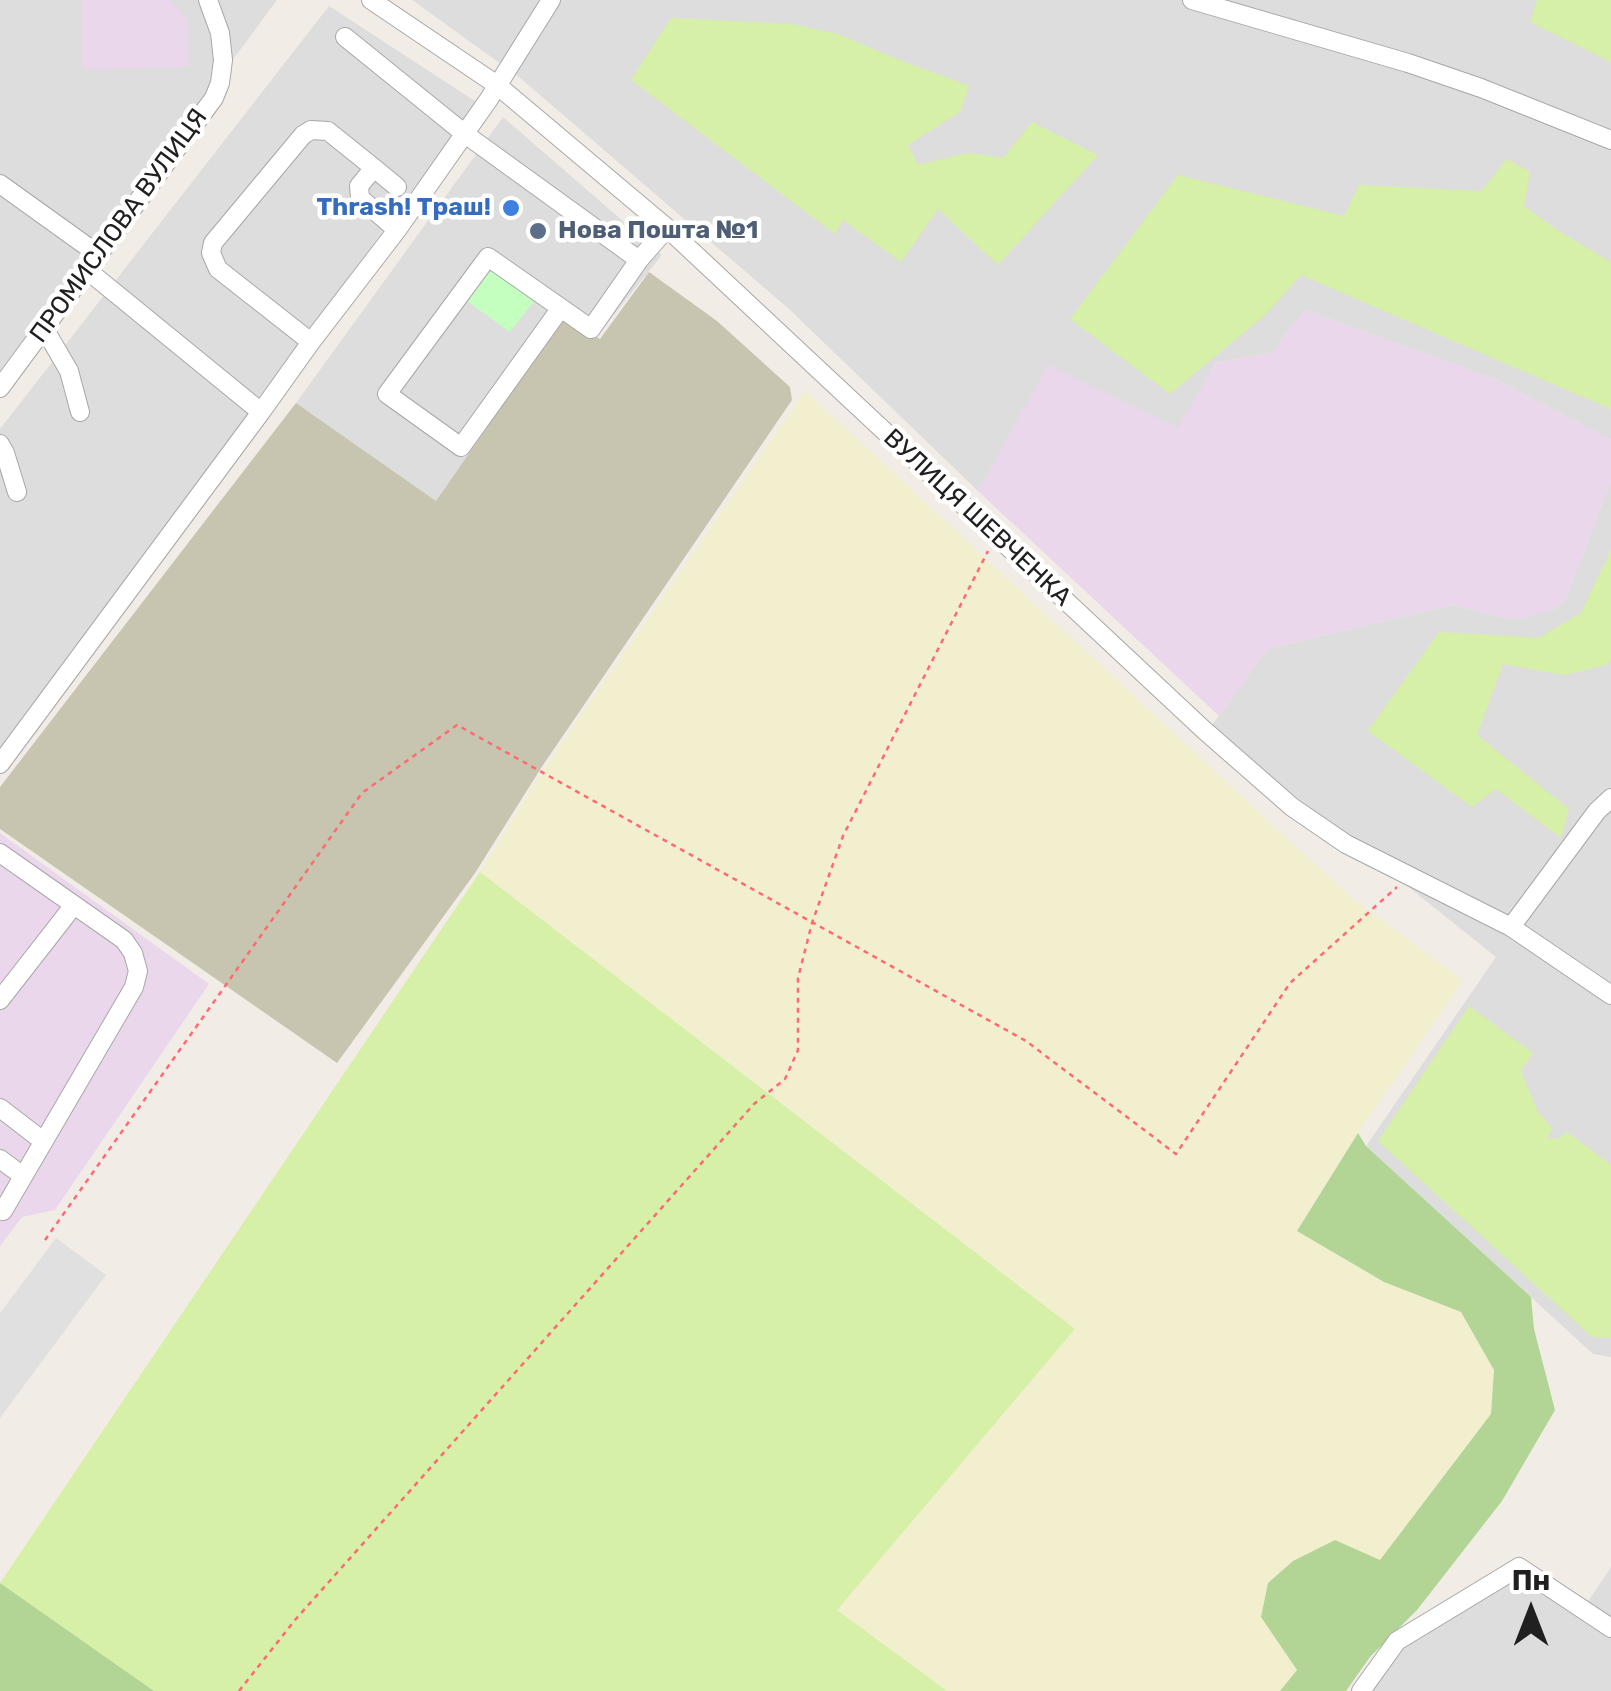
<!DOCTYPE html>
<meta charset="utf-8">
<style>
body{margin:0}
#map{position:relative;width:1611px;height:1691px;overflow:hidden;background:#f2ece6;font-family:Rubik,sans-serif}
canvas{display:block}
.north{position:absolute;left:1481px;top:1561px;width:100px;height:100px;-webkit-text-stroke:8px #fff;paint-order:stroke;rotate:0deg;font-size:28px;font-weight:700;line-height:40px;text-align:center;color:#202020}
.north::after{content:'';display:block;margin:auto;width:35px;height:45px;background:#202020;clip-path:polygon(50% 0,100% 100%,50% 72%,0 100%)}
</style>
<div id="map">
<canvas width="1611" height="1691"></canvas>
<div class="north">Пн</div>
</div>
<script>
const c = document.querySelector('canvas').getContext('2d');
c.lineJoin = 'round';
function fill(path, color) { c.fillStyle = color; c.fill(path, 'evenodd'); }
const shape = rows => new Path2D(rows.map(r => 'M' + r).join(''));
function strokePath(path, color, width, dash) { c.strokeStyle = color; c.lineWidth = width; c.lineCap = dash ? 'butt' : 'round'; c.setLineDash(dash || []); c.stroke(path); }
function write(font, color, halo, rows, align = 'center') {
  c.font = font + ' Rubik,sans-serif'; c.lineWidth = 9; c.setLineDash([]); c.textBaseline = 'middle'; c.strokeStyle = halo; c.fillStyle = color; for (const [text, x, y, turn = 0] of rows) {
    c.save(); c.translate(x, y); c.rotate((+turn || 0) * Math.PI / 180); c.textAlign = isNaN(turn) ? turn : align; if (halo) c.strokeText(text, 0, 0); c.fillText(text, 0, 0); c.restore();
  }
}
const residential = shape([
 [0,0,277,0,0,374],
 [412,0,1611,0,1611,440,1494,379,1305,310,1273,352,1216,363,1179,429,1051,368,978,491,789,309,519,77],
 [329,6,478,103,0,748,0,429],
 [503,117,662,255,596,337,563,319,436,501,296,403],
 [1611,480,1611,1357,1593,1354,1366,1146,1496,957,1210,728,1267,649,1452,605,1511,619,1553,610,1566,598],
 [1519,1567,1583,1609,1611,1567,1611,1691,1361,1691,1397,1641]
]);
const industrial = shape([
 [82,0,171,0,187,20,189,67,82,69],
 [1305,310,1494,379,1611,440,1611,480,1566,598,1553,610,1527,618,1511,619,1452,605,1267,649,1219,716,978,491,1048,365,1178,428,1216,363,1273,352],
 [0,833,209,984,55,1210,22,1217,0,1246]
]);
const construction = shape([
 [649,272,717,321,790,387,792,400,543,765,475,873,337,1063,0,829,0,787,296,403,436,501,563,318,600,339]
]);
const farmland = shape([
 [805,391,1349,896,1463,980,1358,1133,1298,1230,1384,1282,1461,1312,1494,1370,1515,1418,1299,1691,947,1691,836,1610,1075,1329,480,872,546,766]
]);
const grass = shape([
 [1537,0,1611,0,1611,62,1530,22],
 [671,18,792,24,838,34,897,59,969,86,960,112,908,145,918,165,968,153,1003,158,1032,122,1098,155,998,265,938,209,901,262,843,220,835,234,631,80],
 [1507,159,1530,172,1524,206,1560,232,1611,262,1611,409,1301,275,1265,315,1170,394,1070,319,1178,175,1344,216,1359,185,1481,191],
 [1611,550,1611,660,1607,665,1564,675,1503,664,1477,735,1569,809,1561,838,1496,789,1472,807,1368,731,1439,632,1539,638,1581,613],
 [480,872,1075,1329,837,1610,947,1691,154,1691,0,1583],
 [1469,1006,1533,1053,1521,1071,1538,1112,1552,1128,1547,1138,1558,1139,1567,1132,1611,1165,1611,1338,1592,1337,1378,1141]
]);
const forest = shape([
 [1358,1133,1366,1146,1531,1297,1534,1329,1555,1410,1502,1501,1417,1610,1370,1657,1346,1691,1280,1691,1297,1670,1261,1617,1268,1583,1293,1561,1335,1540,1380,1560,1491,1414,1494,1370,1461,1312,1384,1282,1297,1231],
 [0,1583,154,1691,0,1691]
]);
const park = shape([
 [491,269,534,301,510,332,467,301]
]);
const parking = shape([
 [56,1238,106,1275,0,1418,0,1313]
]);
const path = shape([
 [45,1240,362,793,457,725,1026,1041,1176,1154,1290,983,1397,887],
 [239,1691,295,1620,754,1104,785,1079,798,1050,798,978,812,923,843,836,988,551]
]);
const minor = shape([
 [371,0,497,85,667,228,1204,730,1292,807,1346,844,1511,927,1611,995],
 [1192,0,1408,63,1481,88,1611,140],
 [345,37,465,134,639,260],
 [374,168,397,187],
 [0,184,99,255],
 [397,230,311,342,218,269,211,253,213,243,303,135,311,130,328,131,374,168,359,186,360,198,397,230,489,99,551,0],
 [87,270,261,412,311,342],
 [560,309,461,447,387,394,488,257,591,329,639,260,667,228],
 [44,328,69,371,80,412],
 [0,388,214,98,220,83,223,60,220,33,208,0],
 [0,444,5,453,17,492],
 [0,764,261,412],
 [0,853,124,940,133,953,138,971,134,987,3,1211,0,1208],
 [1511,927,1597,811,1611,798],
 [0,1000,74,905],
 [0,1108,43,1141],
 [0,1159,23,1176],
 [1361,1691,1397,1641,1519,1567,1611,1628]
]);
const markers = [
 [511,208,10,"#3f7fe0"],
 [538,231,10,"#5c6f8a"]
];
const shopNames = [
 ["Thrash! Траш!",491,208]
];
const streetNames = [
 ["ПРОМИСЛОВА ВУЛИЦЯ",119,226,-54],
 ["ВУЛИЦЯ ШЕВЧЕНКА",977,518,43]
];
const serviceNames = [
 ["Нова Пошта №1",558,231]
];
fill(residential, '#dedddd');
fill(industrial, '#ebd7eb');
fill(construction, '#c7c4b0');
fill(farmland, '#f2efcf');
fill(grass, '#d6f0a7');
fill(forest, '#b2d596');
fill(park, '#c4ffbf');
fill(parking, '#e0e0e0');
strokePath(minor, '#a7a7a7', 20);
strokePath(path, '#ff6971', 2.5, [5, 5]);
strokePath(minor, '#fff', 18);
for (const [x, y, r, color] of markers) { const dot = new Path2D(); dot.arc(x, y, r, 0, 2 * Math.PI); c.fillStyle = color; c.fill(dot); strokePath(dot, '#fff', 4); }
write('bold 25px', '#366cbe', '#fff', shopNames, 'right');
write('25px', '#202020', '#fff', streetNames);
write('bold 25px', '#4e5e75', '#fff', serviceNames, 'left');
</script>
